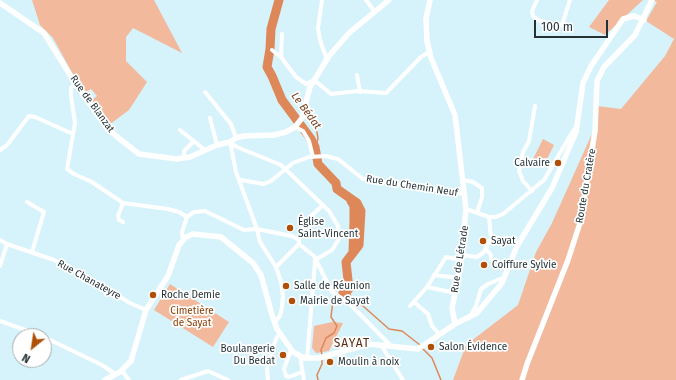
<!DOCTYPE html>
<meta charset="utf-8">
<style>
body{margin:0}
#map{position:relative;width:676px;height:380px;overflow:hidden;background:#d6f3fb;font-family:"Fira Sans",sans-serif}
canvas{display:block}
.north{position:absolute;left:12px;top:328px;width:40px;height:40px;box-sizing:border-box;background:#fff;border:1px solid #a7adaf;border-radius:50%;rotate:210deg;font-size:11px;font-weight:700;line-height:16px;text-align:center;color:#243236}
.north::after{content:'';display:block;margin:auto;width:14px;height:18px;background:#b05006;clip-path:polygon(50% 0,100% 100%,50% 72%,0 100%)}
.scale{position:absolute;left:534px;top:20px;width:74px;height:18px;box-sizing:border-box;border:2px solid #243236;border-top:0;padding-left:5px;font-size:12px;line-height:14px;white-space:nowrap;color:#243236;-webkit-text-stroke:3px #fff;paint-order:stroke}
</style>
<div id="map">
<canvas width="676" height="380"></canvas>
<div class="north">N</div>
<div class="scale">100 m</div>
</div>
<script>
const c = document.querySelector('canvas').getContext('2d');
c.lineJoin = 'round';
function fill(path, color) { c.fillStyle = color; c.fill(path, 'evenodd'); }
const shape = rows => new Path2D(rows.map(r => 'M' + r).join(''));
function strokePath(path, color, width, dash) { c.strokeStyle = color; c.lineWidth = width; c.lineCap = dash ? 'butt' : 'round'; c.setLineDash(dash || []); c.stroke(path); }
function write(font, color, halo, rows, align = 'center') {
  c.font = font + ' "Fira Sans",sans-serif'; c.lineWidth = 3.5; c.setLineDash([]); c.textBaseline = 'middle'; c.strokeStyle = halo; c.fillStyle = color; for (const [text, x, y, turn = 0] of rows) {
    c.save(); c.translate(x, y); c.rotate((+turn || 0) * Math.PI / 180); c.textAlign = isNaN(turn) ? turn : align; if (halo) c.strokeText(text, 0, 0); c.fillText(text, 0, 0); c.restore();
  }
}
const green = shape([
 [32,0,154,0,182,53,133,28,126,37,126,61,147,82,129,110,109,125,92,100,97,96,91,89,86,92,75,78,53,38,40,25],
 [609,0,643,0,605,35,589,27],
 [650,0,676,0,676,380,453,380,466,345,518,305,536,252,552,223,595,127,597,106,621,109,665,56,674,39,646,21,657,2],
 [543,139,554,145,543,167,532,161],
 [170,284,229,322,213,347,154,310],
 [332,322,343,323,329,351,316,353,312,348,314,326]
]);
const stream = shape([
 [306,113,311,118,317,132,318,139,315,147],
 [349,289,351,298,363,306,389,329,402,331,420,345],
 [422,348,432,358,441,380],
 [322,355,321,350,326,338,334,333,337,326,331,317,333,300],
 [318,380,317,375,322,364,322,359]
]);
const river = shape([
 [279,0,271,29,270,49,267,67,272,76,282,100,311,139,315,147,318,164,336,183,337,189,357,203,361,211,359,245,346,262,349,289,343,293],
 [351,201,354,206,354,221,353,253]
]);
const street = shape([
 [322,0,318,28,320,40,327,60],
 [366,0,375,12],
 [537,0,532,11,533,16,538,20,557,26,562,25,570,0],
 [282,34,281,57,296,77,306,84,314,80,331,94,358,91,386,93,421,57,429,52],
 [272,50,281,57],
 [357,75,360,92],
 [75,83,71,88,71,96,75,123,67,169,74,174,92,182,123,203,118,216,119,220,123,222],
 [205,92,231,124,236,138],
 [210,118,217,145],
 [295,127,303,131,309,141,313,157],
 [180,130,205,150],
 [230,142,236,172,257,229,260,242,276,267,281,282,283,296,282,307,280,316,275,322],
 [230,143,237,147,281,165,329,211,338,226,339,239,332,250,315,260],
 [0,150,7,145,29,116,35,117,73,134],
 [184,158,184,151,194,141],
 [241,180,264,184,271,181,293,163,309,157,326,156,338,159,363,179,465,194],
 [463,180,473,182,482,188,482,197,477,213],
 [532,191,523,181,519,171,523,152,529,141,535,106],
 [27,202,44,212,32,252],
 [123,203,168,209,179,212,187,217],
 [466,209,489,217,496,217,503,214,544,180,573,131,577,127],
 [0,240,7,244,0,266],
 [183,240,182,232,187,217,194,212,205,211,244,230,257,229,292,236,299,240,299,244,314,256,332,292,349,303,391,346],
 [299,240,308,219,323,205],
 [7,244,54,260,92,280,130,303,146,310],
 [486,249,491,255,491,260],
 [462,255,477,257,484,252,491,238,489,217],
 [276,267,299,244],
 [434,275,458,278],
 [427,287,455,293],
 [414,302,428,314,432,326,440,335],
 [410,306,427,287,446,257,461,260],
 [471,315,476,306,481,289,488,284,505,277],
 [0,321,42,336],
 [44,337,102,365,115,374],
 [381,345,403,380],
 [291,350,284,369,286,376,289,377,302,372],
 [300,356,304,380],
 [307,359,315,262],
 [122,371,129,380],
 [181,380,208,371,228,380],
 [268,380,267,367,276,339,280,333]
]);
const secondary = shape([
 [430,0,426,19,427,41,431,58,455,115,466,209,460,269,452,308,455,324],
 [0,3,44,33,75,83,106,127,116,136,139,154,177,159,190,157,217,145,230,142,236,138,244,136,274,135,286,132,295,127,302,118,310,87,329,56,349,33,389,0],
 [105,380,120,372,131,361,146,310,168,276,179,245,186,237,193,234,221,237,253,263,261,275,272,315,277,329,293,352,304,358,319,358,369,344,418,349,455,324,477,313,502,283,517,246,552,188,576,132,583,83,591,66,623,19,634,16,644,20],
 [522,380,527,364,568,260,580,223,595,131,597,81,604,67,635,35,652,0]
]);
const markers = [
 [558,163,4,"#b05006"],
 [290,228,4,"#b05006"],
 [483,241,4,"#b05006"],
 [484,265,4,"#b05006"],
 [286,286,4,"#b05006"],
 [153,295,4,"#b05006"],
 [292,301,4,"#b05006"],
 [431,347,4,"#b05006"],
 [283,355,4,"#b05006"],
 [330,362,4,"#b05006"]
];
const streetNames = [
 ["Rue de Blanzat",92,104,54],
 ["Rue du Chemin Neuf",412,186,9],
 ["Route du Cratère",586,186,-80],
 ["Rue de Létrade",460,259,-81],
 ["Rue Chanateyre",89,280,29]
];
const poiNames = [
 ["Calvaire",550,163,"right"],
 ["Église",298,222],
 ["Saint-Vincent",298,234],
 ["Sayat",491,241],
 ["Coiffure Sylvie",492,265],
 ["Salle de Réunion",294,286],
 ["Roche Demie",161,295],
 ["Mairie de Sayat",300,301],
 ["Salon Évidence",439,347],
 ["Boulangerie",275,349,"right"],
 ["Du Bedat",275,361,"right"],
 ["Moulin à noix",338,362]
];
const parkNames = [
 ["Cimetière",192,311],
 ["de Sayat",192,323]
];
const waterNames = [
 ["Le Bédat",306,111,54]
];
const quarterNames = [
 ["SAYAT",352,344]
];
fill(green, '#f2b99c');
strokePath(stream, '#de8859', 1.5);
strokePath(river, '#de8859', 9);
strokePath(street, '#fff', 4);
strokePath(secondary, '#fff', 5.5);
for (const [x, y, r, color] of markers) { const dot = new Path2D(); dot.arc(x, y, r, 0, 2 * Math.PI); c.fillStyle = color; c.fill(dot); strokePath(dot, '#fff', 1.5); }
write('10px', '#243236', '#fff', streetNames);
write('10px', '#243236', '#fff', poiNames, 'left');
write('10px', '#8b3d01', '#fff', parkNames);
write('italic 11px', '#7b4221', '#fff', waterNames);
c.letterSpacing = '1px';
write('12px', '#5a2b0e', '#fff', quarterNames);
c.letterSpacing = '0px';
</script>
